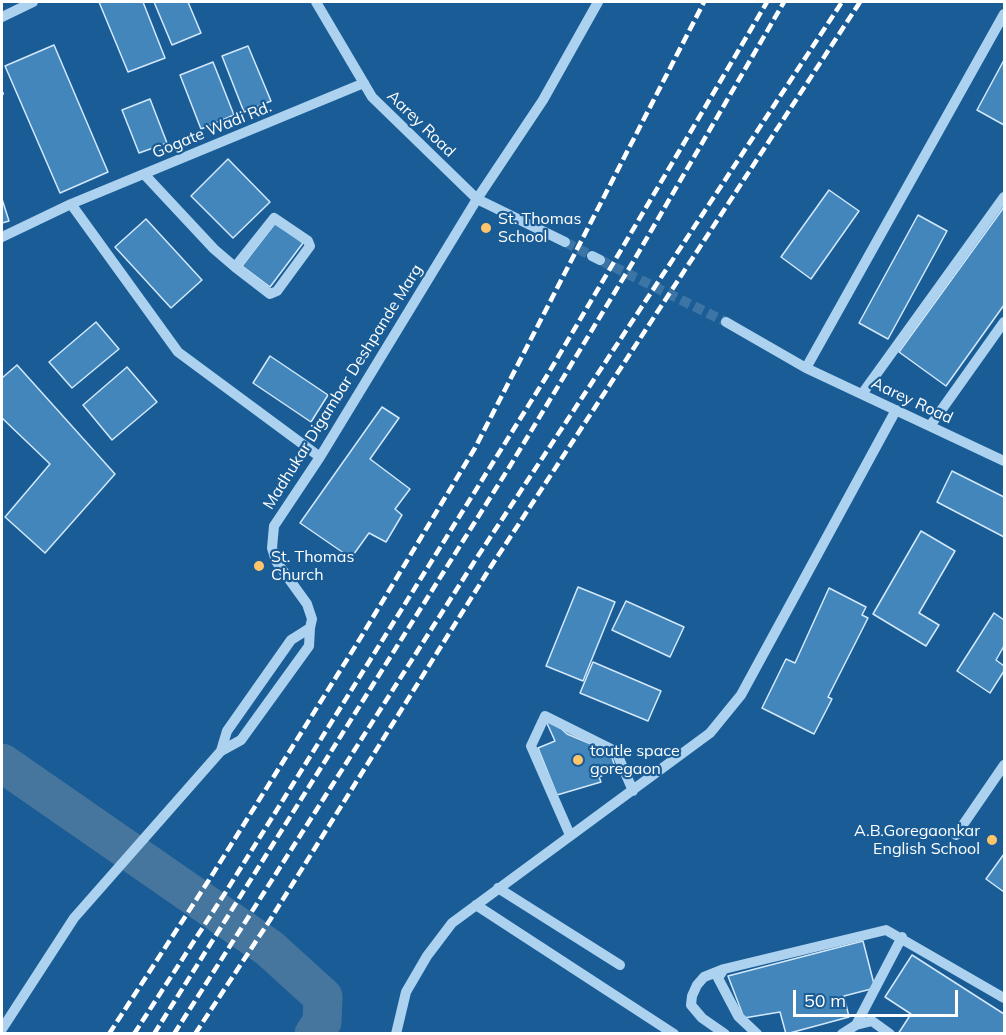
<!DOCTYPE html>
<style>
body{margin:0}
#map{position:relative;width:1006px;height:1035px;overflow:hidden;background:#1a5c95;font-family:Mulish,sans-serif}
canvas{display:block}
.frame{position:absolute;inset:0;border:3px solid #fff;pointer-events:none}
.scale{position:absolute;left:793px;top:990px;width:165px;height:27px;box-sizing:border-box;border:3px solid #fff;border-top:0;padding-left:8px;font-size:18px;line-height:21px;white-space:nowrap;color:#fff;-webkit-text-stroke:4px #1a5c95;paint-order:stroke}
</style>
<div id="map">
<canvas width="1006" height="1035"></canvas>
<div class="frame"></div>
<div class="scale">50 m</div>
</div>
<script>
const c = document.querySelector('canvas').getContext('2d');
c.lineJoin = 'round';
const shape = rows => new Path2D(rows.map(r => 'M' + r).join(''));
function strokePath(path, color, width, dash) { c.strokeStyle = color; c.lineWidth = width; c.lineCap = dash ? 'butt' : 'round'; c.setLineDash(dash || []); c.stroke(path); }
function fill(path, color) { c.fillStyle = color; c.fill(path, 'evenodd'); }
function write(font, color, halo, rows, align = 'center') {
  c.font = font + ' Mulish,sans-serif'; c.lineWidth = 4.5; c.setLineDash([]); c.textBaseline = 'middle'; c.strokeStyle = halo; c.fillStyle = color; for (const [text, x, y, turn = 0] of rows) {
    c.save(); c.translate(x, y); c.rotate((+turn || 0) * Math.PI / 180); c.textAlign = isNaN(turn) ? turn : align; if (halo) c.strokeText(text, 0, 0); c.fillText(text, 0, 0); c.restore();
  }
}
const river = shape([
 [2,763,269,948,323,997,322,1022,314,1034]
]);
const building = shape([
 [99,2,143,2,165,58,128,72,99,2],
 [154,2,188,2,201,33,172,45,154,2],
 [54,45,108,172,60,193,5,66,54,45],
 [248,46,271,101,244,112,222,56,248,46],
 [1004,60,1004,125,977,110,1004,60],
 [213,62,234,115,201,129,180,75,213,62],
 [150,99,167,143,139,153,122,110,150,99],
 [228,159,270,202,233,238,191,196,228,159],
 [829,190,859,211,811,279,781,257,829,190],
 [2,199,9,221,2,223,2,199],
 [1004,207,1004,305,946,386,899,352,1004,207],
 [918,215,947,231,888,339,859,323,918,215],
 [146,219,202,280,171,308,115,247,146,219],
 [276,222,303,243,270,287,242,266,276,222],
 [96,322,119,349,72,388,49,362,96,322],
 [270,356,328,395,311,422,253,383,270,356],
 [17,365,115,474,45,553,5,517,50,464,2,418,2,378,17,365],
 [127,367,157,402,112,440,83,405,127,367],
 [382,407,399,418,370,459,410,489,395,509,402,515,386,542,369,533,351,558,300,523,382,407],
 [952,471,1004,497,1004,537,937,502,952,471],
 [921,531,955,551,919,613,939,625,926,646,873,614,921,531],
 [578,587,615,602,583,681,546,666,578,587],
 [829,588,866,607,862,615,868,618,828,697,832,699,814,734,762,708,786,659,795,663,829,588],
 [626,601,684,627,670,657,612,630,626,601],
 [994,613,1004,620,1004,646,996,660,1004,666,1004,671,990,693,957,671,994,613],
 [593,662,661,691,648,721,580,693,593,662],
 [546,721,553,721,567,734,610,752,616,769,599,777,601,782,557,795,538,748,555,741,546,721],
 [1004,854,1004,892,986,879,1004,854],
 [863,941,875,988,844,996,849,1017,786,1034,780,1012,744,1018,728,976,863,941],
 [912,955,1004,1014,1004,1034,898,1034,911,1014,885,997,912,955]
]);
const minorTunnel = shape([
 [565,242,592,256],
 [600,260,726,322]
]);
const path = shape([
 [2,92,2,98]
]);
const minor = shape([
 [316,2,372,97,477,199,565,242],
 [2,17,33,2],
 [144,174,214,249,235,267,270,294,277,291,310,246,308,241,274,218,235,267],
 [71,204,178,352,320,457],
 [2,237,71,204,364,83],
 [592,256,600,260],
 [726,322,806,368,1004,461],
 [806,368,1004,14],
 [862,394,1004,197],
 [930,426,1004,322],
 [310,628,312,619,307,604,276,561,272,548,274,526,320,457,477,199,543,100,598,2],
 [310,628,309,646,241,740,221,751,227,731,291,640,310,628],
 [570,835,531,746,545,716,613,750,618,756,633,791],
 [956,835,1004,765],
 [498,888,620,965],
 [476,905,674,1034],
 [724,969,704,977,697,985,692,996,691,1005,702,1018,725,1034],
 [856,1025,872,1021,890,1034],
 [2,1029,74,918,221,751],
 [396,1034,406,992,427,956,452,923,710,733,741,695,896,410],
 [757,1034,738,1016,718,978,724,969,886,930,1004,998],
 [842,1034,856,1025,902,937]
]);
const rail = shape([
 [109,1034,209,880,358,642,475,448,704,2],
 [134,1034,227,890,548,374,767,2],
 [154,1034,510,466,633,262,784,2],
 [174,1034,476,559,842,2],
 [195,1034,270,920,490,568,860,2]
]);
const markers = [
 [486,228,6,"#ffc56b"],
 [259,566,6,"#ffc56b"],
 [578,760,6,"#ffc56b"],
 [992,840,6,"#ffc56b"]
];
const streetNames = [
 ["Aarey Road",421,124,44],
 ["Gogate Wadi Rd.",212,130,-22],
 ["Madhukar Digambar Deshpande Marg",343,387,-58],
 ["Aarey Road",912,401,25]
];
const poiNames = [
 ["St. Thomas",498,219],
 ["School",498,237],
 ["St. Thomas",271,557],
 ["Church",271,575],
 ["toutle space",590,751],
 ["goregaon",590,769],
 ["A.B.Goregaonkar",980,831,"right"],
 ["English School",980,849,"right"]
];
strokePath(river, '#46759d', 39);
fill(building, '#4386bc');
strokePath(building, '#d3e9fb', 1.5);
strokePath(minorTunnel, '#3c74a5', 10, [10, 5]);
strokePath(path, '#acd2f0', 4, [3, 4.5]);
strokePath(minor, '#acd2f0', 10);
strokePath(rail, '#fff', 4.5, [10, 4.5]);
for (const [x, y, r, color] of markers) { const dot = new Path2D(); dot.arc(x, y, r, 0, 2 * Math.PI); c.fillStyle = color; c.fill(dot); strokePath(dot, '#1a5c95', 2); }
write('16px', '#fff', '#1a5c95', streetNames);
write('16px', '#fff', '#1a5c95', poiNames, 'left');
</script>
